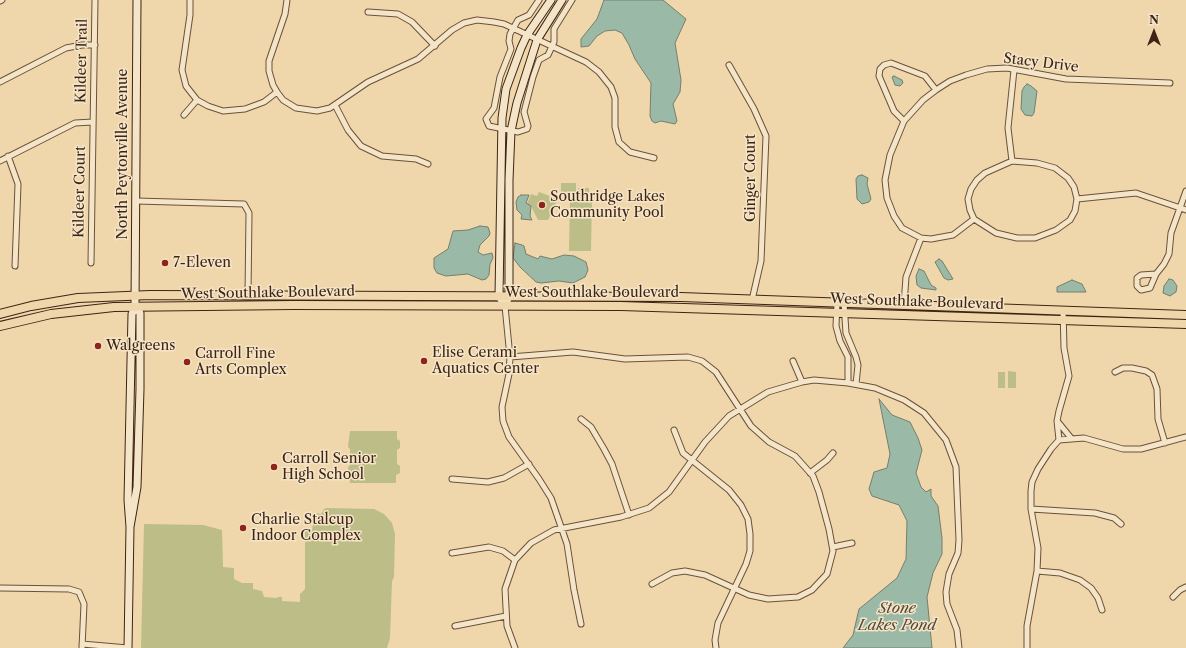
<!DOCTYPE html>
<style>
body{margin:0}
#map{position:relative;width:1186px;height:648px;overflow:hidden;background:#efd7ab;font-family:"Libre Caslon Text",serif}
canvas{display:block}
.north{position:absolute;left:1134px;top:12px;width:40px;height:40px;-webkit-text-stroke:3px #f5e5c8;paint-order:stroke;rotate:0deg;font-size:11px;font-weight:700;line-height:16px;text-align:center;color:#3e2414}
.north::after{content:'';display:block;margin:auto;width:14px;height:18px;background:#3e2414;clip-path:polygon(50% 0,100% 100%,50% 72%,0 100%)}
</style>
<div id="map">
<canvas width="1186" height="648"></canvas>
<div class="north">N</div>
</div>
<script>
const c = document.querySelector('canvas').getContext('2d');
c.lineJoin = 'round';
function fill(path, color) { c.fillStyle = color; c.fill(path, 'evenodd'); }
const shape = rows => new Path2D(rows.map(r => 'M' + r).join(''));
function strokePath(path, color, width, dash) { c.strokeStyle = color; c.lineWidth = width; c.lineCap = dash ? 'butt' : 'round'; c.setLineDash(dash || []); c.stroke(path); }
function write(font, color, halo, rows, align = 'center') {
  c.font = font + ' "Libre Caslon Text",serif'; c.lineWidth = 3; c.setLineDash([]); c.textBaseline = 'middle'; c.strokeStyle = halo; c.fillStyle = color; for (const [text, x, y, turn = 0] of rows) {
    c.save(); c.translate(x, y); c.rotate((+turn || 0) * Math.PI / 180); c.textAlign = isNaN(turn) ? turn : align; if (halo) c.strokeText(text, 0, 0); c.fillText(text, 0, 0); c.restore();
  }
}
const green = shape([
 [561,183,576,183,576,194,561,193],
 [578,188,589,188,589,197,578,197],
 [539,192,558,199,548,220,538,220,531,206,527,204,531,194,537,196],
 [570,200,592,200,591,251,569,251],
 [1008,371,1016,372,1016,388,1008,388],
 [998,372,1005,372,1005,388,998,388],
 [350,431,397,431,397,439,400,441,400,448,397,450,397,464,400,466,400,473,396,475,396,483,350,483,350,475,348,473,348,467,350,465,350,449,348,447],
 [327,508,374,509,384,514,392,523,395,534,394,577,392,581,390,638,387,648,141,648,144,524,203,525,222,530,223,567,234,568,234,579,242,583,253,583,253,589,262,591,264,597,277,598,278,597,282,597,282,601,300,602,300,594,305,589,305,530,312,530,315,513,321,514,324,509]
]);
const water = shape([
 [604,0,663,0,686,19,675,43,681,80,680,92,673,104,677,121,675,124,661,121,655,123,652,121,650,116,651,83,635,59,629,45,622,33,615,30,605,31,597,36,589,46,581,47,581,39,597,19,604,0],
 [894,76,902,80,903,83,900,86,895,85,892,77,894,76],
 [1027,84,1031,86,1037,91,1034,113,1032,116,1025,115,1021,109,1022,91,1024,87,1027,84],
 [862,175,868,178,867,184,871,199,869,202,862,204,857,199,856,179,858,176,862,175],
 [521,195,529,195,526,203,531,206,530,216,532,220,521,219,522,215,517,210,516,202,518,197,521,195],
 [480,226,488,227,490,233,489,236,480,245,478,252,483,255,492,253,493,258,490,264,489,275,486,279,482,280,468,274,446,276,437,273,434,268,434,258,448,249,453,231,468,230,480,226],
 [515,243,522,245,524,246,526,254,538,259,540,256,552,259,564,255,574,256,586,262,588,270,585,277,573,283,559,281,541,283,536,282,520,267,513,258,515,243],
 [939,259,942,261,953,279,948,280,944,278,935,262,939,259],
 [919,269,924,271,931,285,936,288,936,290,921,288,917,285,916,276,919,269],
 [1169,279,1173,280,1177,286,1176,292,1170,296,1163,293,1164,286,1169,279],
 [1072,280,1082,284,1086,292,1057,292,1057,287,1072,280],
 [879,399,892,415,910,422,918,438,922,450,916,473,921,487,926,492,931,489,931,496,938,506,942,538,942,554,933,573,927,597,932,648,843,648,853,635,859,609,897,578,906,559,907,521,899,505,872,496,869,489,874,472,887,468,890,454,879,399]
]);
const street = shape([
 [190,0,190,15,182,70,186,86,197,100,208,106,223,111,245,109,264,102,277,92],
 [287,0,285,14,269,61,269,71,273,85,277,92,283,100,296,108,317,111,330,108,368,82,418,59,452,30,464,23,477,20,494,22,504,24,586,62,599,72,611,87,615,98,615,127,619,142,630,152,654,158],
 [539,0,529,15,518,20,510,34,509,41,511,49,500,77,494,108,486,119,489,126,518,132,527,129,528,126,524,112,533,77,539,60,548,55,554,42,554,29,572,0],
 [0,1,2,0],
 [368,12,398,14,412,22,435,46],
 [729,65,754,109,766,136,761,261,752,300],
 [0,82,66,48,82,45,95,45],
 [335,105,348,130,361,146,382,156,416,159,428,164],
 [184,115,197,100],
 [904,121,894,111,879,76,880,69,884,65,891,63,925,76,936,90],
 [8,156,18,184,15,266],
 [0,161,75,123,93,122],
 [1012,161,1037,163,1055,168,1068,178,1074,187,1077,199,1075,211,1070,220,1056,230,1035,238,1017,238,996,233,974,219,970,210,968,199,971,189,977,180,985,173,1012,161],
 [1012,161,1008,128,1014,70],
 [1077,199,1136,193,1186,210],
 [136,201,244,204,249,213,248,295],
 [974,219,953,235,931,239,921,238,902,228,894,216,887,198,885,180,890,155,904,121,923,100,936,90,950,81,966,75,987,69,1007,68,1066,79,1170,83],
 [91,263,95,0],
 [1156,274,1141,275,1137,278,1137,286,1141,290,1150,288,1156,274,1164,264,1169,254,1171,233,1186,191],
 [837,303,836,326,840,341,848,357,848,383],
 [844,303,846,333,856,357,858,365,856,384],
 [904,305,906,277,921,238],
 [505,306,510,357,509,374,502,407,503,421,509,437,539,479,551,498,567,544,574,590,581,624],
 [510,357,573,352,625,359,688,357,702,361,716,372,751,426,769,442,795,456,813,476,819,492,829,529,833,551,827,574,812,590,798,597,768,599,749,595,705,575,685,571,672,573,652,584],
 [793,361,802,382],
 [1115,372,1123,368,1132,368,1146,371,1152,375,1157,389,1158,419,1165,443],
 [581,419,591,427,604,449,612,464,629,515],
 [1058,422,1071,438],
 [674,430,683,453,729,490,741,505,748,519,750,534,750,551,746,564,718,623,715,640,716,648],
 [1059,440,1057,421,1059,411,1069,376,1064,348,1063,310],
 [810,473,827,460,833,453],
 [452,479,488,482,504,478,529,464],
 [1031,509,1095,513,1114,518,1121,524],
 [833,547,852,543],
 [452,553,489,547,503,551,515,560],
 [1037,571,1060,573,1080,580,1091,588,1098,598,1102,610],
 [0,588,69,589,79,592,84,604,82,648],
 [1173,597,1180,590,1186,587],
 [455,626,506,616],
 [82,644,128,648],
 [515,648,507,626,505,589,515,560,531,543,554,530,621,517,649,508,669,492,705,442,729,416,768,392,802,382,814,380,848,383,875,388,904,400,924,413,946,440,956,467,959,540,958,553,949,574,946,592,947,604,957,630,959,648],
 [1027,648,1027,626,1037,571,1038,548,1031,509,1031,491,1032,482,1038,469,1051,449,1059,440,1084,438,1123,449,1141,449,1186,437]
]);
const secondary = shape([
 [507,301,509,296,509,180,511,131,517,103,537,40,562,0],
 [505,306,499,296,502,118,506,89,521,48,527,35,551,0],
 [130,527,128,500,132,314,135,307,137,0],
 [128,648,130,527,137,487,140,389,140,313,135,307]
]);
const primary = shape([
 [0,314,31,306,78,298,150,295,681,297,1186,315],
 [0,326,51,314,114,307,293,305,621,306,1186,324]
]);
const markers = [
 [542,205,4,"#8f2418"],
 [165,263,4,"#8f2418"],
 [98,346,4,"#8f2418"],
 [424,361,4,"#8f2418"],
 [187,362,4,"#8f2418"],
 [274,467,4,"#8f2418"],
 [243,528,4,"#8f2418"]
];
const streetNames = [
 ["Kildeer Trail",82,61,-89],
 ["Stacy Drive",1041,63,7],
 ["North Peytonville Avenue",123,154,-90],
 ["Ginger Court",751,178,-90],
 ["Kildeer Court",80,192,-89],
 ["West Southlake Boulevard",268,293,-1],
 ["West Southlake Boulevard",592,293],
 ["West Southlake Boulevard",917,302,2]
];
const poiNames = [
 ["Southridge Lakes",550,197],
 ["Community Pool",550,213],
 ["7-Eleven",173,263],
 ["Walgreens",106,346],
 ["Elise Cerami",432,353],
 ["Aquatics Center",432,369],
 ["Carroll Fine",195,354],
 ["Arts Complex",195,370],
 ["Carroll Senior",282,459],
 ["High School",282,475],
 ["Charlie Stalcup",251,520],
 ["Indoor Complex",251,536]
];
const waterNames = [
 ["Stone",897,609],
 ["Lakes Pond",897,626]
];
fill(green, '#bcbd87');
fill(water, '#9abaa7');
strokePath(water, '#757e6c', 1);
strokePath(street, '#6a513a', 7);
strokePath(secondary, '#3e2414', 9);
strokePath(primary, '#3e2414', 10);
strokePath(street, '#f5e5c8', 5);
strokePath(secondary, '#f5e5c8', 7);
strokePath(primary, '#efd7ab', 8);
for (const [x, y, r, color] of markers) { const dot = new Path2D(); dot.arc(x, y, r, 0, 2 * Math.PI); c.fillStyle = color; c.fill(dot); strokePath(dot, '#f5e5c8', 1.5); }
write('14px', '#3e2414', '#f5e5c8', streetNames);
write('14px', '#3e2414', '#f5e5c8', poiNames, 'left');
write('italic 15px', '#554a39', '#f5e5c8', waterNames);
</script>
